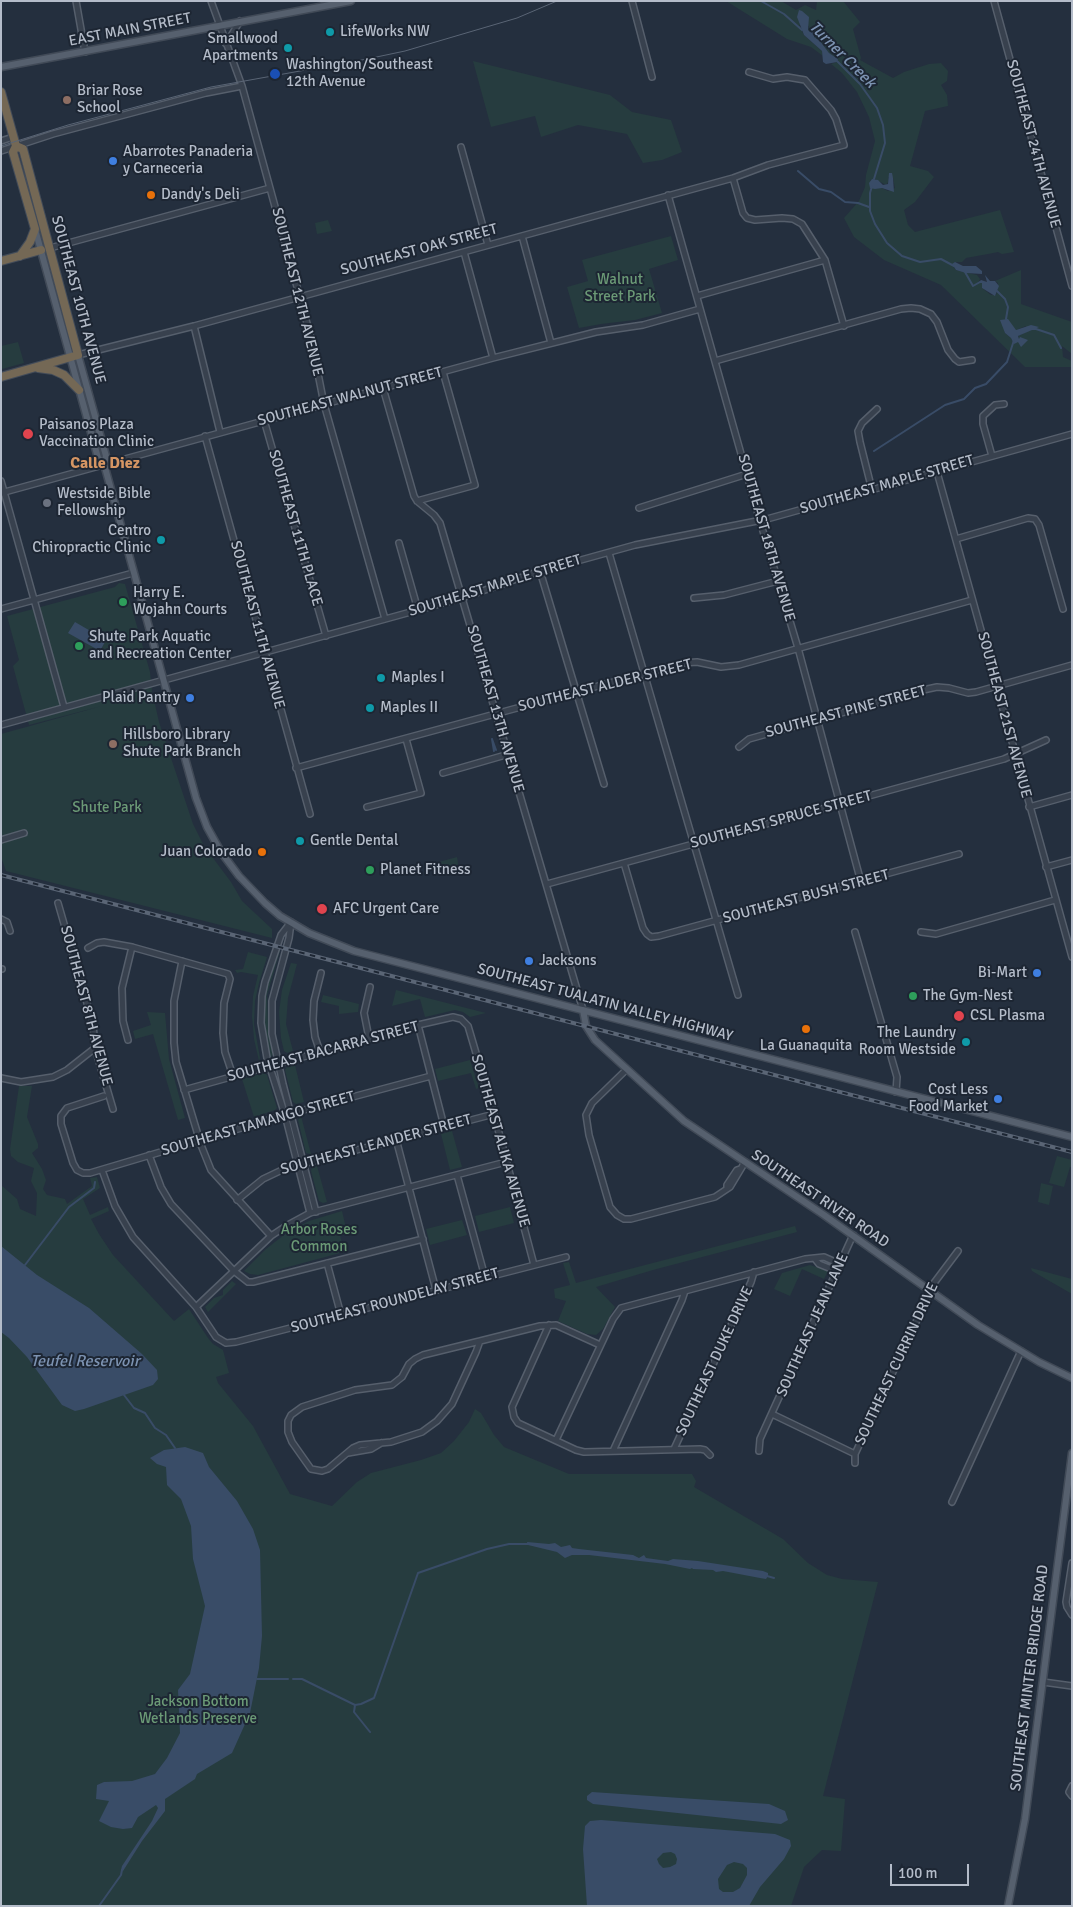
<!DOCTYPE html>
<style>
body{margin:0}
#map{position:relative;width:1073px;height:1907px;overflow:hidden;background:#242f3e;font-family:Signika,sans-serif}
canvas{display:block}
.frame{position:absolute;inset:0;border:2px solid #b4bcc9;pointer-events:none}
.scale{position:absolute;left:890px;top:1864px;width:79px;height:22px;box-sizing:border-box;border:2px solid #b4bcc9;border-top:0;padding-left:6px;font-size:15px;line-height:18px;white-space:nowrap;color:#b4bcc9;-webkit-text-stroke:4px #1d2633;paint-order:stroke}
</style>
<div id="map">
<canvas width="1073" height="1907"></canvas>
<div class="frame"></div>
<div class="scale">100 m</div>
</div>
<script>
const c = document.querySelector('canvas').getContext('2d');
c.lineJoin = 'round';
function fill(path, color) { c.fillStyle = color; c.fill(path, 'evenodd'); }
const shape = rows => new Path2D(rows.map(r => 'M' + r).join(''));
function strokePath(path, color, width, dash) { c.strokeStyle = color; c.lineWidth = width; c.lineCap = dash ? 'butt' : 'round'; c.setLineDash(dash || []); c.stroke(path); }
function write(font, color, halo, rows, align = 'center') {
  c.font = font + ' Signika,sans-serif'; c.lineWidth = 4; c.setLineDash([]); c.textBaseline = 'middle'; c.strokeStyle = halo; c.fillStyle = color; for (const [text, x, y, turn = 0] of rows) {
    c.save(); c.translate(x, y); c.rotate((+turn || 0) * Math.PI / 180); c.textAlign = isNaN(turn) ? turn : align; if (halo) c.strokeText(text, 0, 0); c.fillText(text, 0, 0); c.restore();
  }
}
const green = shape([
 [726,1,781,1,796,10,805,5,816,10,817,1,843,1,860,22,853,29,861,58,860,60,893,78,904,72,929,64,941,63,948,71,947,81,941,85,947,95,948,106,925,111,910,166,928,171,934,177,915,202,904,210,908,225,915,232,1000,210,1014,252,1002,254,998,252,988,254,966,258,962,262,955,262,952,265,956,270,977,275,980,279,978,283,982,283,982,288,991,295,996,295,998,289,998,283,995,281,1021,270,1021,304,1072,322,1072,354,1062,346,1063,357,1072,361,1072,367,1025,367,941,285,884,260,854,237,844,218,859,201,865,187,866,175,875,141,869,117,857,92,842,73,831,64,837,62,838,59,829,53,820,41,815,38,814,31,810,32,808,30,809,26,799,25,804,35,822,51,823,56,811,47,787,39],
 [888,177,893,178,895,188,888,191,882,188,878,188,870,180,875,179,886,185,889,181],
 [1026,326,1024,333,1018,336,1019,339,1014,344,1011,338,1005,333,1004,327,1016,330],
 [473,61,610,95,632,112,671,120,682,152,662,160,643,163,627,134,578,125,541,137,535,116,491,127],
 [328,220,332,231,317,234,315,223],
 [671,236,678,260,649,269,662,313,635,320,601,324,579,328,567,287,588,281,582,260],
 [18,342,24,363,2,369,1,346],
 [119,583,125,584,127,591,150,672,152,691,159,722,193,824,204,846,231,882,242,901,272,929,272,938,6,871,1,857,1,734,102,706,29,725,13,666,19,660,7,616,115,587],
 [457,857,458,863,457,867,445,871,441,867,439,862],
 [278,950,280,951,267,995,268,1025,273,1054,271,1057,269,1056,263,1028,264,999,267,981],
 [248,952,267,957,259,983,255,1001,254,1024,260,1058,259,1061,254,1039,252,1016,253,996,258,975,241,972,237,973,235,970,243,969],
 [291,963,297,964,288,998,286,1024,293,1051,287,1053,284,1051,281,1038,279,1012,282,990],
 [396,990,486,1013,470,1017,463,1012,455,1010,425,1017,420,999,392,1006],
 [323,995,359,1004,358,1012,339,1014,339,1006,321,1002],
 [147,1012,165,1013,169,1059,185,1118,178,1120,153,1034,135,1039,133,1031,151,1025],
 [470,1060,479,1088,476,1089,471,1073,438,1081,435,1069],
 [295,1065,304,1102,296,1104,293,1102,285,1070,287,1067],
 [264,1073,267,1075,277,1108,275,1110,254,1117,242,1079],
 [19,1086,32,1086,27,1117,38,1144,38,1148,32,1153,42,1169,46,1180,43,1189,47,1195,65,1199,67,1204,92,1186,90,1178,97,1177,100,1188,83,1199,90,1215,108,1207,109,1211,91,1219,99,1234,113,1255,174,1321,189,1309,208,1338,213,1344,223,1350,229,1373,216,1377,218,1383,253,1426,290,1494,332,1506,357,1482,371,1473,421,1460,441,1453,454,1441,469,1422,475,1409,481,1413,494,1435,504,1447,569,1474,692,1474,696,1481,694,1487,783,1539,808,1563,827,1575,842,1579,878,1582,823,1796,845,1799,841,1851,822,1850,804,1867,791,1906,1,1906,1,1185,17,1199,20,1209,36,1216,37,1193,31,1181,34,1168,18,1162,11,1156,10,1149],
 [301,1116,311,1154,310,1154,306,1153,298,1120],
 [452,1131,462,1167,450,1170,441,1134],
 [1057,1156,1072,1160,1072,1167,1070,1167,1064,1187,1049,1183],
 [317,1166,327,1202,323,1203,319,1201,311,1171,312,1167],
 [1041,1183,1053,1186,1049,1205,1038,1202],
 [510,1207,514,1223,479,1232,475,1216],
 [342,1211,346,1228,342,1231,340,1235,344,1252,258,1275,250,1274,244,1271,266,1249,289,1231,309,1221],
 [462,1220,467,1235,430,1245,426,1229],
 [795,1226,797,1232,653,1270,596,1287,615,1307,603,1329,596,1335,587,1334,558,1321,566,1301,555,1298,554,1289,570,1285,563,1263,569,1262,576,1283],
 [810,1265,828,1271,824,1279,802,1269,790,1296,774,1289,782,1273],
 [1031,1268,1072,1279,1072,1294,1032,1271],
 [232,1281,236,1284,208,1312,205,1307,214,1298,223,1295,223,1290]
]);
const water = shape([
 [799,10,802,11,809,17,808,30,810,32,814,29,814,37,820,41,829,53,838,59,837,62,826,64,823,62,822,51,804,35,797,17],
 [889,173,892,173,893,178,894,192,882,188,875,189,870,188,869,183,872,179,878,180,883,185,888,184],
 [955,262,963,266,976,266,982,271,982,274,966,273,956,270,952,264],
 [985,275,990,281,995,281,999,286,995,296,982,288,982,283,978,283,981,280,987,282],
 [1008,319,1016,330,1031,325,1039,327,1018,336,1019,339,1020,337,1028,340,1021,347,1018,342,1014,344,1011,338,1005,333,1000,320],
 [75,622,106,640,100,651,68,633],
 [1,1246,37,1275,89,1308,142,1354,157,1370,158,1379,153,1385,84,1409,75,1411,62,1405,27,1357,9,1338,1,1332],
 [185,1447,203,1453,209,1467,237,1501,253,1529,260,1550,262,1636,259,1668,250,1713,232,1753,197,1774,195,1779,165,1799,165,1811,142,1841,123,1871,121,1870,122,1866,152,1821,158,1808,156,1805,138,1817,132,1828,123,1829,111,1827,99,1821,109,1801,96,1799,97,1785,104,1782,132,1781,155,1774,167,1758,180,1733,178,1690,190,1674,205,1606,193,1559,191,1526,181,1499,167,1485,166,1467,157,1464,150,1458,164,1450],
 [527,1542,549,1544,555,1543,561,1547,570,1545,572,1548,579,1549,633,1555,639,1558,644,1555,646,1558,668,1561,673,1559,698,1561,763,1571,768,1573,768,1576,766,1579,760,1578,723,1571,716,1572,713,1570,693,1569,692,1568,690,1569,665,1564,589,1555,572,1555,565,1558,557,1552,528,1545],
 [592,1792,769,1804,785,1811,788,1820,781,1824,593,1804,587,1800,587,1796],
 [601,1820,775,1834,790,1840,791,1846,784,1859,760,1887,749,1906,587,1906,583,1849,585,1826,590,1821],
 [671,1852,675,1854,677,1859,676,1864,670,1867,663,1868,659,1864,657,1859,663,1853],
 [734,1862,743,1864,747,1868,747,1875,740,1888,733,1892,723,1892,719,1889,718,1879,727,1865]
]);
const stream = shape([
 [761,1,784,14,802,30],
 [837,61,860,84,877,108,883,125,885,143,874,179],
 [798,171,819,189,831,192,845,202,858,203,869,207],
 [872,186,870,193,870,211,875,224,887,243,902,256,920,262,941,259,954,266],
 [965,272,973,286,980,282],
 [997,291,1005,299,1008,307,1006,319],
 [1032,329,1036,329,1054,335,1061,348],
 [874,451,945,405,964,399,975,388,986,384,1007,362,1014,340],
 [494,751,492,739,496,750],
 [25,1265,69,1207,94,1188,95,1182],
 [124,1395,134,1408,145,1413,155,1428,166,1435,175,1448],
 [767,1576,774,1578],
 [257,1679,288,1679],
 [293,1679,302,1679,355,1705,361,1704,374,1698,418,1573,487,1549,509,1544,528,1544],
 [355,1705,354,1712,370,1732],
 [99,1906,121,1875,122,1870]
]);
const minor = shape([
 [76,1,85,52],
 [211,1,242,86,311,338,324,404,385,619],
 [632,1,652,77],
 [994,1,1072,286],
 [226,44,240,21],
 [1,141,13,137],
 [461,147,488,245],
 [1,151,53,134,206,93,242,86],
 [733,178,743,213,747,218,755,220,782,218,793,219,802,224,825,260,844,326],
 [668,195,760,521,798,648,861,882],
 [522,236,551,343],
 [50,248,270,188],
 [464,252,493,358],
 [697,296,825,260],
 [194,326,220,432],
 [78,355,194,326,733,178,768,165,844,145,836,119,831,110,805,80,787,77,773,79,749,72],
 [715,361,901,309,911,308,920,309,931,314,937,322,948,350,955,359,959,362,972,360],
 [383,388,414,496,417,501,434,515,440,523,583,1010],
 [264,420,326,636],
 [205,436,310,814],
 [992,456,983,424,983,416,995,405,1004,404],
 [937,472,1072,957],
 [1,481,64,707],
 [872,490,860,442,858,431,862,423,877,409],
 [1,493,493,358,596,332,643,325,700,309],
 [417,501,475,485,443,372],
 [639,508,747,474],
 [956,539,1028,518,1035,519,1039,525,1063,609],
 [399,543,418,610],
 [609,553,738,995],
 [540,571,604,784],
 [694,598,724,595,778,581],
 [1,609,133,573],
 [1,725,418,610,462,598,534,573,635,545,767,519,1072,434],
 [739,747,749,739,923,690,937,687,949,688,968,693,976,692,1072,665],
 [296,768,683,663,697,662,721,667,739,665,972,600],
 [443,773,509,754],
 [367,807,421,793,406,739],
 [1029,807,1072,795],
 [1,840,24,833],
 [624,863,643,928,647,934,651,937,659,936,959,854],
 [1046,867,1072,860],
 [547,884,1004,759,1046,740],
 [58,903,93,1024,95,1048,113,1109],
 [1,919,7,922,10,931],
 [291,922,281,935,265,982,262,996,261,1023,267,1058,285,1115,310,1213],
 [291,923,289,938,272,1001,272,1034,283,1084,316,1212],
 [855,932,897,1077,896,1092],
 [921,932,936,934,1055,900],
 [88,948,97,943,104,942,132,947,228,974,230,979,224,1003,223,1033,225,1052,233,1076],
 [182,961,174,1001,174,1043,176,1062,201,1145,211,1170,271,1236],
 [1,969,2,969],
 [418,1025,444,1126],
 [369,1038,364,1013,370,987],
 [128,1040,123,1021,122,988,132,947],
 [320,1052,315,1037,313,1020,314,1001,321,973],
 [626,1070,592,1103,586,1115,589,1135,610,1207,617,1215,624,1219,631,1219,715,1197,730,1187,745,1162],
 [1,1078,21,1082,53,1077,67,1070,95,1048],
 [184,1090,418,1025,453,1017,461,1019,468,1026,494,1114,534,1265],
 [104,1096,67,1108,61,1116,61,1124,73,1163,77,1170,83,1173,90,1173,285,1115,431,1076],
 [396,1139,436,1290],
 [149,1155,161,1187,171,1204,234,1271,248,1282,253,1282,423,1239],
 [102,1170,115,1206,133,1237,196,1307,216,1337,226,1343,236,1342,566,1257],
 [457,1175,485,1277],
 [727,1188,727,1185,737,1170,740,1169],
 [237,1200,263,1179,284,1169,494,1114],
 [815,1259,819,1264,829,1268,839,1267],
 [327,1263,341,1315],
 [196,1307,271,1236,286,1226,310,1213,506,1162],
 [549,1325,512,1407,514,1417,518,1423,576,1450,584,1452,700,1449,705,1450,710,1455],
 [480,1341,476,1352,452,1404,437,1421,422,1432,391,1442,360,1445,353,1448,328,1469,322,1471,311,1469,292,1442,288,1432,288,1421,291,1415,302,1407,355,1390,392,1385,402,1377,409,1364,415,1359,423,1355,480,1341],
 [480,1341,540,1326,556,1325,600,1345],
 [772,1414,855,1454],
 [556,1440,613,1319,621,1308,805,1259,824,1257,833,1261,839,1267],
 [674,1449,751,1282,754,1272],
 [613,1451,682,1300,685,1291],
 [759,1451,760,1439,853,1235],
 [348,1453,371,1449,381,1443],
 [855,1463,855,1454,934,1283,958,1251],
 [952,1502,1021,1351],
 [1072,1563,1066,1602,1067,1607,1072,1615],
 [1043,1682,1072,1686],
 [1072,1786,1069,1792,1072,1796]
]);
const major = shape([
 [1,67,351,1],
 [35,229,98,458,104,464,196,798,207,827,221,852,239,876,265,903,280,916,309,933,354,951,1072,1137],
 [78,355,106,456,104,464],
 [583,1010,586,1026,595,1040,684,1121,824,1215,978,1325,1039,1362,1072,1378],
 [1008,1906,1025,1819,1072,1453]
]);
const highway = shape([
 [1,92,16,146,13,152,35,229,30,242,20,256],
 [1,261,41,250],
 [38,368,53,370,64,375,79,390],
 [1,377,78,355,23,149,16,146]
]);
const tram = shape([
 [1,146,68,125,211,87,367,59,405,51,517,18,557,1]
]);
const rail = shape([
 [1,875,1072,1152]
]);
const markers = [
 [330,32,5,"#0f9aa8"],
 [288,48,5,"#0f9aa8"],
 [275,74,6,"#1a4fb4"],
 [67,100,5,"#8d6e63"],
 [113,161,5,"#3f7fe0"],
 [151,195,5,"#e8710a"],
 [28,434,6,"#e0444e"],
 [47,503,5,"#6b7280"],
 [161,540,5,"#0f9aa8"],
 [123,602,5,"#2e9e5b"],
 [79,646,5,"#2e9e5b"],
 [381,678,5,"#0f9aa8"],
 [190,698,5,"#3f7fe0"],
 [370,708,5,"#0f9aa8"],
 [113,744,5,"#8d6e63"],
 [300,841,5,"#0f9aa8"],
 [262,852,5,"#e8710a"],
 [370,870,5,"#2e9e5b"],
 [322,909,6,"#e0444e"],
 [529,961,5,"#3f7fe0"],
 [1037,973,5,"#3f7fe0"],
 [913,996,5,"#2e9e5b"],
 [959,1016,6,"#e0444e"],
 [806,1029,5,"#e8710a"],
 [966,1042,5,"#0f9aa8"],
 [998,1099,5,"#3f7fe0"]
];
const streetNames = [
 ["EAST MAIN STREET",130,30,-11],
 ["SOUTHEAST 24TH AVENUE",1033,144,75],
 ["SOUTHEAST OAK STREET",419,250,-15],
 ["SOUTHEAST 12TH AVENUE",297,292,76],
 ["SOUTHEAST 10TH AVENUE",78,300,75],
 ["SOUTHEAST WALNUT STREET",350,397,-15],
 ["SOUTHEAST MAPLE STREET",887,485,-16],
 ["SOUTHEAST 11TH PLACE",295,528,74],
 ["SOUTHEAST 18TH AVENUE",766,538,74],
 ["SOUTHEAST MAPLE STREET",495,586,-17],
 ["SOUTHEAST 11TH AVENUE",257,625,75],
 ["SOUTHEAST ALDER STREET",605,686,-14],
 ["SOUTHEAST 13TH AVENUE",495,709,74],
 ["SOUTHEAST PINE STREET",846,712,-15],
 ["SOUTHEAST 21ST AVENUE",1004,715,75],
 ["SOUTHEAST SPRUCE STREET",781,820,-15],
 ["SOUTHEAST BUSH STREET",806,897,-15],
 ["SOUTHEAST TUALATIN VALLEY HIGHWAY",605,1003,15],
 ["SOUTHEAST 8TH AVENUE",86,1006,75],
 ["SOUTHEAST BACARRA STREET",323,1052,-15],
 ["SOUTHEAST TAMANGO STREET",258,1124,-16],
 ["SOUTHEAST ALIKA AVENUE",500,1141,74],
 ["SOUTHEAST LEANDER STREET",376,1145,-15],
 ["SOUTHEAST RIVER ROAD",820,1199,34],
 ["SOUTHEAST ROUNDELAY STREET",395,1301,-15],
 ["SOUTHEAST JEAN LANE",813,1325,-66],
 ["SOUTHEAST DUKE DRIVE",715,1361,-65],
 ["SOUTHEAST CURRIN DRIVE",897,1364,-65],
 ["SOUTHEAST MINTER BRIDGE ROAD",1030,1678,-83]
];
const poiNames = [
 ["LifeWorks NW",340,32],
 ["Smallwood",278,39,"right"],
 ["Apartments",278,56,"right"],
 ["Washington/Southeast",286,65],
 ["12th Avenue",286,82],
 ["Briar Rose",77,91],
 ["School",77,108],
 ["Abarrotes Panaderia",123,152],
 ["y Carneceria",123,169],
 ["Dandy's Deli",161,195],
 ["Paisanos Plaza",39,425],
 ["Vaccination Clinic",39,442],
 ["Westside Bible",57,494],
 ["Fellowship",57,511],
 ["Centro",151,531,"right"],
 ["Chiropractic Clinic",151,548,"right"],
 ["Harry E.",133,593],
 ["Wojahn Courts",133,610],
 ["Shute Park Aquatic",89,637],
 ["and Recreation Center",89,654],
 ["Maples I",391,678],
 ["Plaid Pantry",180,698,"right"],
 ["Maples II",380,708],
 ["Hillsboro Library",123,735],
 ["Shute Park Branch",123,752],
 ["Gentle Dental",310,841],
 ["Juan Colorado",252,852,"right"],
 ["Planet Fitness",380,870],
 ["AFC Urgent Care",333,909],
 ["Jacksons",539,961],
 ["Bi-Mart",1027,973,"right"],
 ["The Gym-Nest",923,996],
 ["CSL Plasma",970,1016],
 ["The Laundry",956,1033,"right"],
 ["Room Westside",956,1050,"right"],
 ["La Guanaquita",806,1046,"center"],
 ["Cost Less",988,1090,"right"],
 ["Food Market",988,1107,"right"]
];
const parkNames = [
 ["Walnut",620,280],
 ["Street Park",620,297],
 ["Shute Park",107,808],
 ["Arbor Roses",319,1230],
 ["Common",319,1247],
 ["Jackson Bottom",198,1702],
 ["Wetlands Preserve",198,1719]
];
const waterNames = [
 ["Turner Creek",842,55,45],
 ["Teufel Reservoir",85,1362]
];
const neighbourhoodNames = [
 ["Calle Diez",105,464]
];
fill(green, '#263c3f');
fill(water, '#394c67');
strokePath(stream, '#394c67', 2);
strokePath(minor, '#565f6c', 8);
strokePath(major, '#414a57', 9);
strokePath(highway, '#434c59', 10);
strokePath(minor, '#38414e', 5);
strokePath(major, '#56606e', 6);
strokePath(highway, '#746855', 8);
strokePath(tram, '#5a6575', 1);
strokePath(rail, '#5a6575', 4);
strokePath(rail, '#1d2633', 2, [5.5]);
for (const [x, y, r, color] of markers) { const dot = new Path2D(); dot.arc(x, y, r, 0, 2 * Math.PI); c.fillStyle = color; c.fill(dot); strokePath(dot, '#1d2633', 2); }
write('15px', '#b4bcc9', '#1d2633', streetNames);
write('15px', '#b4bcc9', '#1d2633', poiNames, 'left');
write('15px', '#6b9a76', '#1d2633', parkNames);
write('italic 16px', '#7c92b1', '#1d2633', waterNames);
write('bold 16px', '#d59563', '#1d2633', neighbourhoodNames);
</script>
